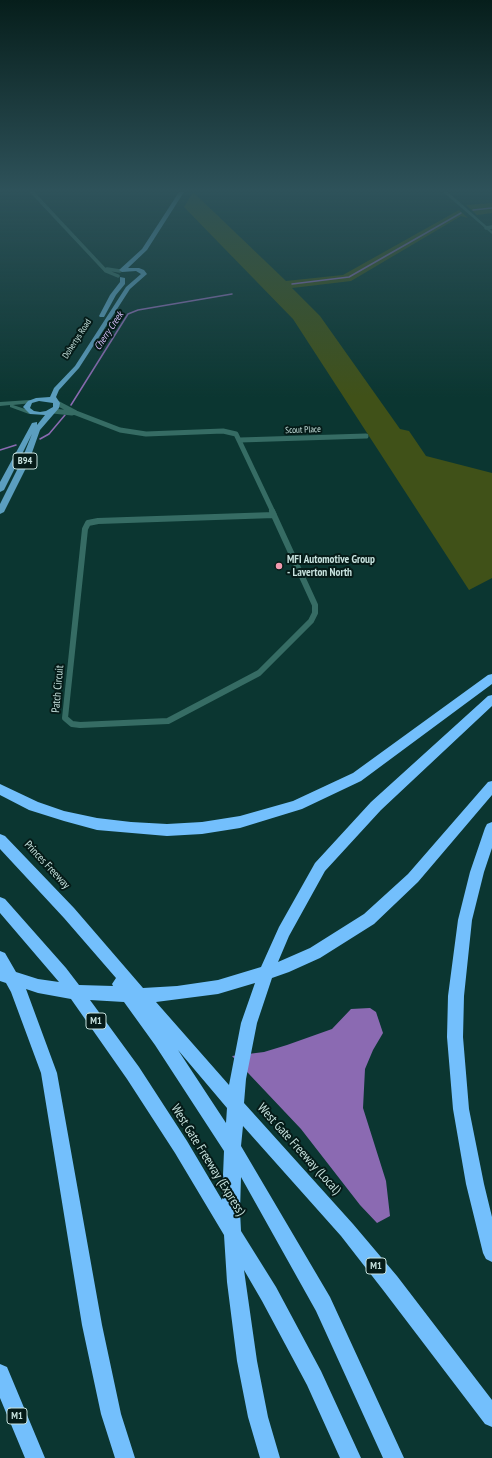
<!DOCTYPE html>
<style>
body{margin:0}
canvas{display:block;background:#0b3631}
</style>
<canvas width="492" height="1458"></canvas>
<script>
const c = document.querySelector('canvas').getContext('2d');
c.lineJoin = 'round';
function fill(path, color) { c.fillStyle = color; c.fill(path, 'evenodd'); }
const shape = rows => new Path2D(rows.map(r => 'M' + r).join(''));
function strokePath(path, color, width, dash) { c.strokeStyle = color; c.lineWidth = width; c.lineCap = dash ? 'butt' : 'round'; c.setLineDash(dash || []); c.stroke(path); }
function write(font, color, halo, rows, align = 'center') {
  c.font = font + ' "PT Sans Narrow",sans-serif'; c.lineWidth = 4; c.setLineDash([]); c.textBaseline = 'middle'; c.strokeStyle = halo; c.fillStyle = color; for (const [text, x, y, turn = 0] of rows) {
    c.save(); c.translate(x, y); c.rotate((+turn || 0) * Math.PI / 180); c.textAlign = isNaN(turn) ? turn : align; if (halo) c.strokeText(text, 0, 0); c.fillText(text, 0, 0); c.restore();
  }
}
const green = shape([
 [193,192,286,281,343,275,459,210,468,218,461,216,351,281,292,288,320,316,400,429,409,431,426,456,492,473,492,578,469,590,293,319,184,207],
 [492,203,492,213,477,215,466,205]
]);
const water = shape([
 [370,1008,376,1012,383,1033,373,1050,365,1069,363,1108,386,1181,390,1216,377,1223,360,1205,301,1129,232,1056,264,1052,287,1045,332,1029,351,1009]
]);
const stream = shape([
 [473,210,492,208],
 [292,284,349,277,461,213],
 [71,405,128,314,138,310,232,294],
 [40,439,49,434,65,415],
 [0,450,16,445]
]);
const minorFar2 = shape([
 [32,192,106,271,118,276],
 [486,228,492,227],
 [107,269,120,271]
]);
const minorFar1 = shape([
 [57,403,76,413,120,430,146,434,223,431,236,434,273,512],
 [53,411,72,413],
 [240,440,366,436]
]);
const minor = shape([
 [272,511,315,605,315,613,311,621,259,673,168,721,80,725,72,724,65,718,85,529,88,523,98,521,274,515]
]);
const tertiary = shape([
 [448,192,492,231,492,234,443,192,448,192],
 [30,400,32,401,32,403,13,405,31,411,31,413,29,414,10,407,10,405,0,406,0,402,30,400]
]);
const primary = shape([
 [179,192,184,192,147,250,128,268,139,268,144,270,147,274,130,289,79,368,59,390,56,397,60,403,59,408,40,430,28,464,4,512,0,514,0,504,20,464,32,434,4,490,0,492,0,482,32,423,37,422,37,425,45,415,30,414,23,407,28,401,36,398,50,397,54,388,75,366,126,287,141,274,136,271,122,272,119,270,142,249,179,192],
 [39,401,53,403,53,407,46,411,40,412,34,411,30,408,32,403,39,401],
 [120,277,125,278,125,284,116,295,104,317,100,317,99,316,110,295,120,282,120,277]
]);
const motorway = shape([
 [492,674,492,684,361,781,302,809,240,828,202,834,167,836,97,830,64,821,29,810,0,795,0,784,38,802,64,811,97,818,131,822,167,824,202,822,240,816,293,801,353,773,488,675,492,674],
 [492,695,492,706,381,810,325,871,289,936,278,962,310,948,364,914,408,874,488,782,492,781,492,795,418,882,374,924,320,958,289,972,272,978,257,1023,246,1079,244,1103,353,1224,397,1276,492,1400,492,1427,485,1424,383,1290,341,1236,243,1126,241,1146,330,1297,404,1458,383,1458,316,1311,241,1177,240,1211,241,1231,276,1287,321,1371,361,1458,340,1458,307,1385,262,1301,244,1270,257,1361,268,1417,280,1458,260,1458,248,1417,237,1361,227,1282,224,1235,175,1153,127,1079,71,999,38,993,26,989,57,1073,102,1325,121,1414,135,1458,115,1458,101,1414,82,1325,41,1073,11,992,6,983,0,981,0,951,5,953,16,972,38,979,59,982,0,913,0,897,5,899,66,968,79,985,113,986,112,984,116,978,64,918,0,849,0,834,5,836,74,908,143,988,177,986,218,980,261,967,279,927,315,863,371,802,488,696,492,695],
 [255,983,241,1023,229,1085,156,1002,218,994,255,983],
 [90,1000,124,1002,155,1045,224,1151,222,1200,187,1141,139,1067,90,1000],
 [178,1050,227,1108,226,1123,178,1050],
 [492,822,492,848,484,872,472,920,464,996,463,1037,469,1109,484,1184,492,1217,492,1262,486,1259,483,1253,466,1184,453,1109,447,1037,448,996,458,920,470,872,485,828,487,824,492,822],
 [0,1364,7,1367,45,1458,25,1458,0,1398,0,1364]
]);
const markers = [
 [279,566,4,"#f29aaf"]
];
const farStreetnames = [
 ["Dohertys Road",77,339,-57],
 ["Scout Place",303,430,-2]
];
const farWaternames = [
 ["Cherry Creek",109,331,-56]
];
const shields = [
 [25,461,24],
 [96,1021,20],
 [376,1266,20],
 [17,1416,20]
];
const shieldNames = [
 ["B94",25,461],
 ["M1",96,1021],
 ["M1",376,1266],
 ["M1",17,1416]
];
const poiNames = [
 ["MFI Automotive Group",287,560],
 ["- Laverton North",287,573]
];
const streetNames = [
 ["Patch Circuit",58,689,-85],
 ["Princes Freeway",47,865,47]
];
const nearStreetnames = [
 ["West Gate Freeway (Local)",299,1149,48],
 ["West Gate Freeway (Express)",208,1160,58]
];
fill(green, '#405118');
fill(water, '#8b6ab2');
strokePath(stream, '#8b6ab2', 1.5);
strokePath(minorFar2, '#366c64', 3.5);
strokePath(minorFar1, '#366c64', 5);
strokePath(minor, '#366c64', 6);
fill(tertiary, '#366c64');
fill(primary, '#5b9ebf');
fill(motorway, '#73bffc');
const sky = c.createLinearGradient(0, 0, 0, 397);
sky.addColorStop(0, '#061e1b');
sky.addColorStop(0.48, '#2e525a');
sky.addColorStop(1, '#2e525a00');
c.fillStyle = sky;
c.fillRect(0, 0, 492, 397);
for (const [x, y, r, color] of markers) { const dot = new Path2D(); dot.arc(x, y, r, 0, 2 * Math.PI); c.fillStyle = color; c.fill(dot); strokePath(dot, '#051b18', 1.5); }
write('9px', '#c6e1dd', '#051b18', farStreetnames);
write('italic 10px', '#d3baf5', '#051b18', farWaternames);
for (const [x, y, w] of shields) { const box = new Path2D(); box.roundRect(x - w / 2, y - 8, w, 16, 3); c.fillStyle = '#051b18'; c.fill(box); strokePath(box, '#c6e1dd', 1); }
write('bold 10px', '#c6e1dd', null, shieldNames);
write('bold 11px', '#c6e1dd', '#051b18', poiNames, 'left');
write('11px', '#c6e1dd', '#051b18', streetNames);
write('13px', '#c6e1dd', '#051b18', nearStreetnames);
</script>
